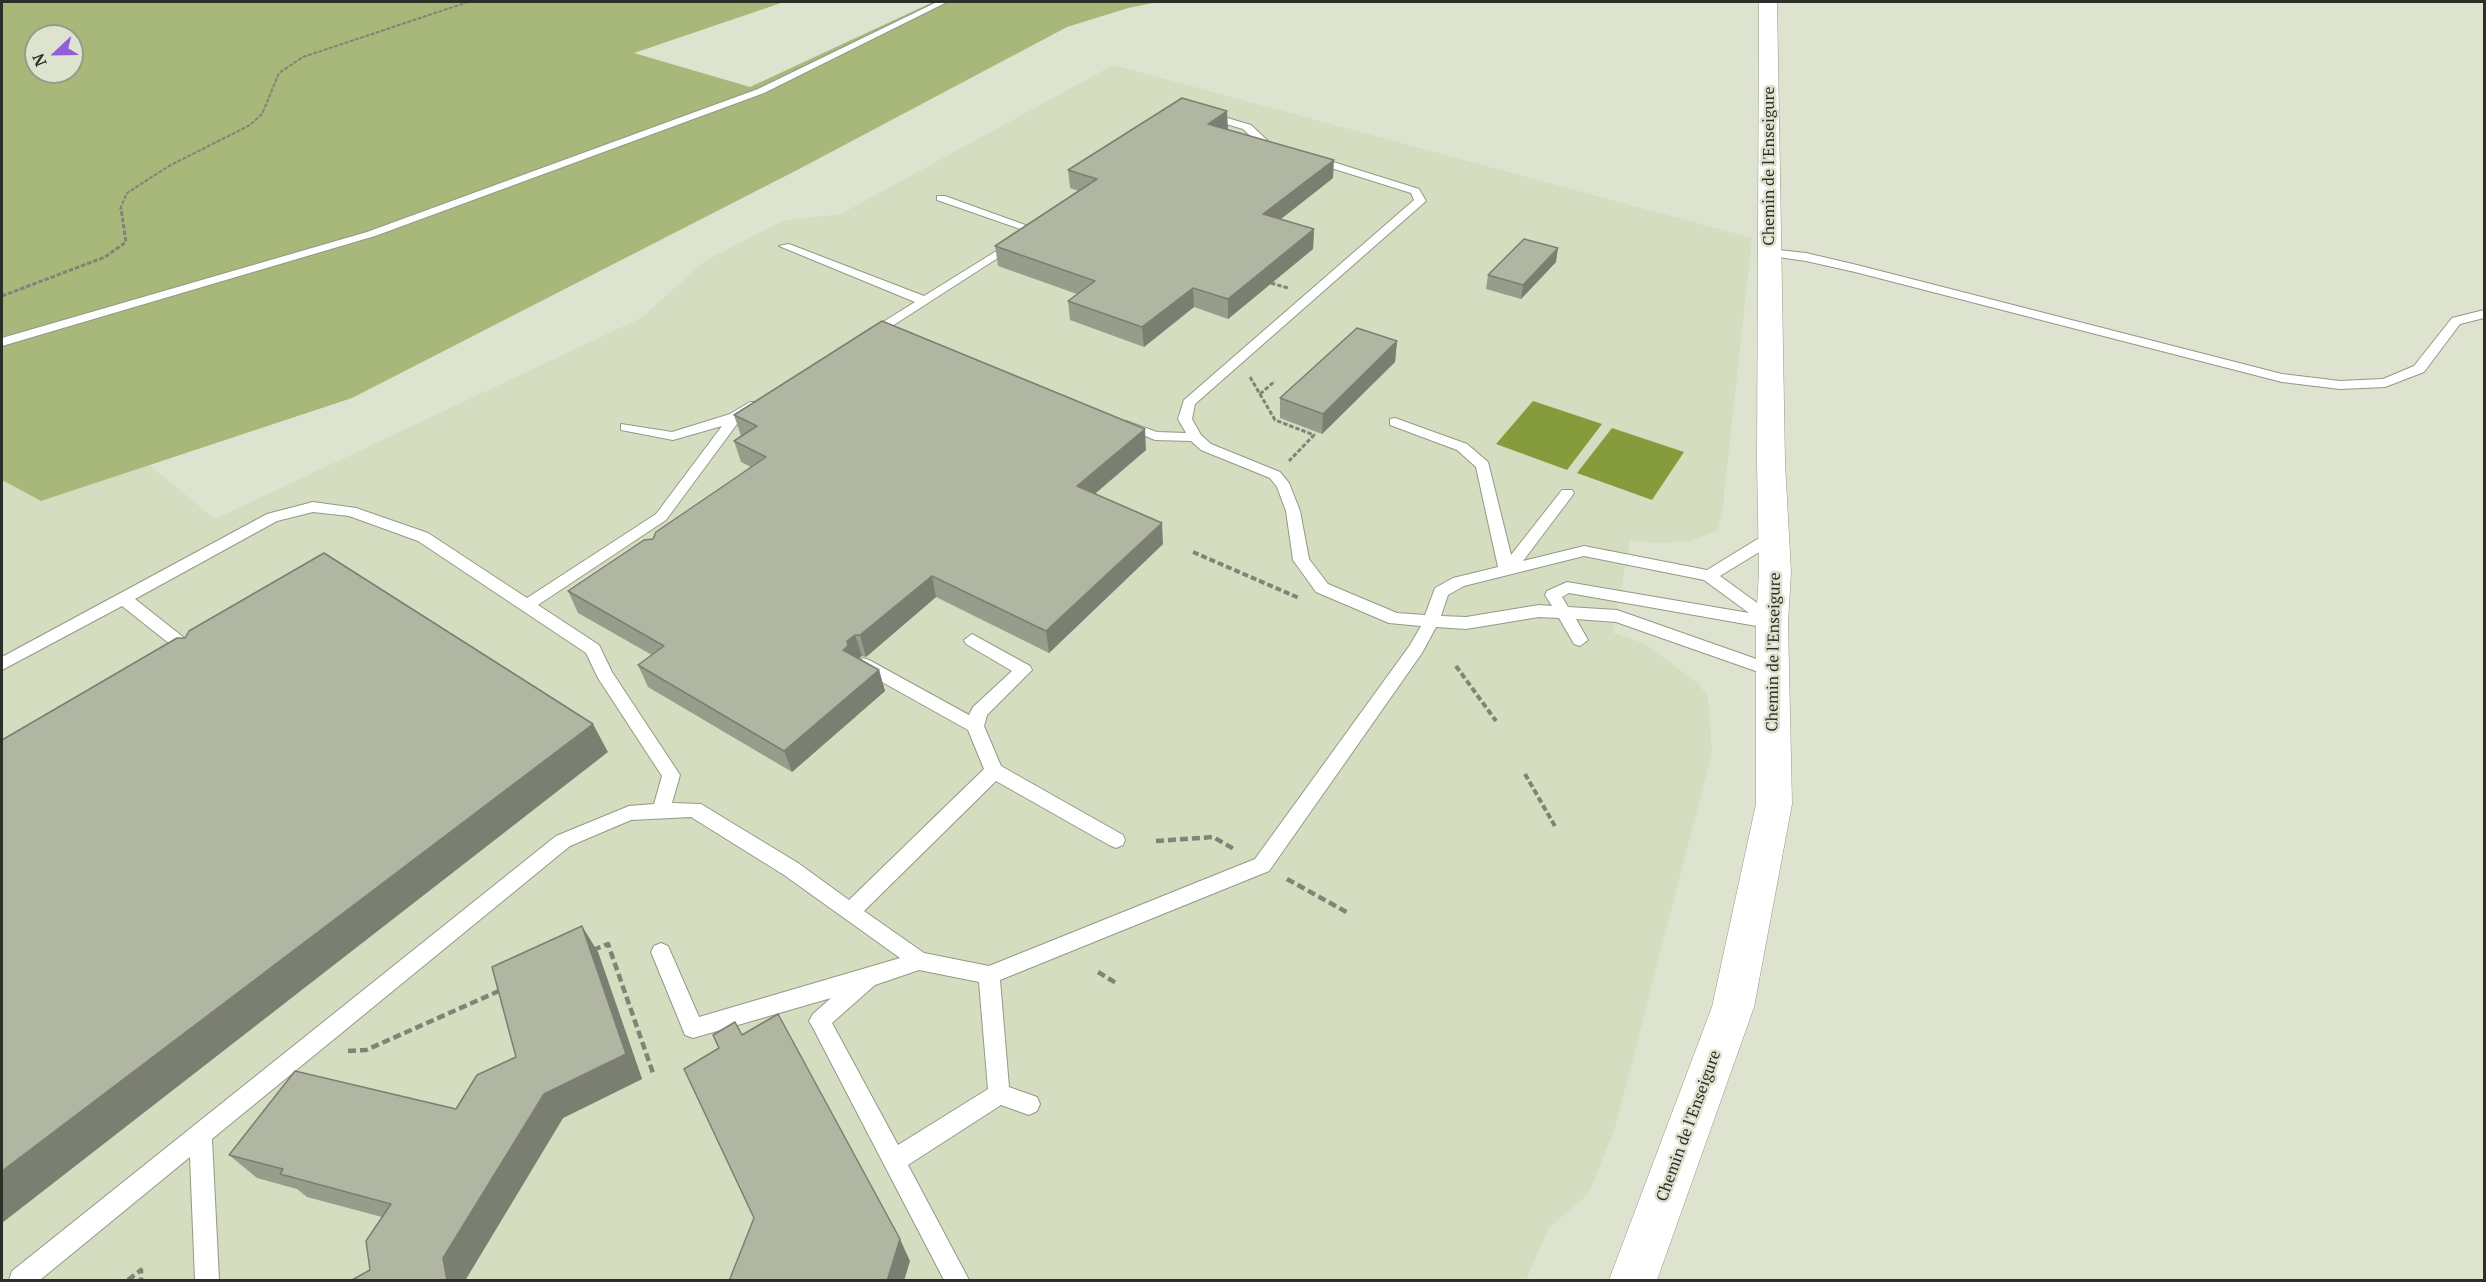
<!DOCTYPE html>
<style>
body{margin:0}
#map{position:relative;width:2486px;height:1282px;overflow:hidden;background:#dde3ce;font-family:"PT Serif",serif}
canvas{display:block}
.frame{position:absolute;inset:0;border:3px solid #2c2f27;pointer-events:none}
.north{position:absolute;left:24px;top:24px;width:60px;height:60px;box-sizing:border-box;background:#dde3ce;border:2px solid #969b8b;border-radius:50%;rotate:248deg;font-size:16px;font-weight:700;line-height:24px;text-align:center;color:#2c2f27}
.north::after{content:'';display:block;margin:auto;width:21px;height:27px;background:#935fd8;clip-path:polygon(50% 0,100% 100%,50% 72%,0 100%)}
</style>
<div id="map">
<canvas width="2486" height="1282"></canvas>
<div class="frame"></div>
<div class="north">N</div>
</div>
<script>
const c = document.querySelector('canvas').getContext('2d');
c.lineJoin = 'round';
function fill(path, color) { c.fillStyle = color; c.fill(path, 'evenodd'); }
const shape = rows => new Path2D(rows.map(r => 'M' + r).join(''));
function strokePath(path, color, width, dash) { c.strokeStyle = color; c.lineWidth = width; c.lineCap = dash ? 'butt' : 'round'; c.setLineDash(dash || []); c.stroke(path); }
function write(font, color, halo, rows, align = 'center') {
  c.font = font + ' "PT Serif",serif'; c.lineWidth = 5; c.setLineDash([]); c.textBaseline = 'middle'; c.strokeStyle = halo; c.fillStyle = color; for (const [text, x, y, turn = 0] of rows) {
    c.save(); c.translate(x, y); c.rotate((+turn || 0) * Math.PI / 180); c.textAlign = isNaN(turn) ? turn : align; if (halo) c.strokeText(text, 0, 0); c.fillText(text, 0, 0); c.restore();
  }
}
const built = shape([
 [1113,65,1752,238,1722,514,1718,530,1690,541,1659,543,1630,540,1613,633,1644,643,1699,684,1708,698,1712,752,1615,1128,1589,1193,1548,1229,1526,1280,2,1280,2,480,41,501,149,465,215,519,641,318,705,261,782,221,841,214]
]);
const green = shape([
 [2,2,784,2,634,53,750,87,933,2,1158,2,1128,8,1067,27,801,168,352,398,41,501,2,480],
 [36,36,72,36,72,72,36,72]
]);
const water = shape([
 [1533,401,1602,424,1567,470,1496,444],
 [1612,428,1684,452,1652,500,1577,473]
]);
const pathFar3 = shape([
 [120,209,127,193,169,166,250,125,262,114,279,73,303,57,468,2]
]);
const pathFar2 = shape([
 [1271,283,1288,288],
 [2,296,105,257,126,242,121,208],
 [1250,377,1275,420,1314,435,1289,461],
 [1260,394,1275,381]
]);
const pathFar1 = shape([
 [1193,552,1299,598],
 [1456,666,1496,721],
 [1525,774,1556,828]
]);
const path = shape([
 [1156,841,1213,837,1234,849],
 [1287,879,1350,914],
 [593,950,608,944,653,1073],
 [1098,972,1116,983],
 [348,1051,366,1050,501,990],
 [128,1280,141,1270,141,1280]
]);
const service = shape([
 [937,2,947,2,764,93,375,236,2,346,2,338,367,232,758,89,937,2],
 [1207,112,1251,125,1270,143,1282,148,1277,151,1262,147,1243,129,1203,117,1202,115,1207,112],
 [1309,157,1317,157,1419,189,1426,201,1195,404,1192,419,1201,435,1211,444,1280,472,1289,483,1300,511,1309,559,1328,584,1397,613,1425,615,1435,588,1453,578,1498,567,1476,467,1457,450,1390,425,1390,419,1395,418,1467,444,1488,462,1511,555,1562,490,1572,490,1574,493,1572,496,1523,561,1584,546,1707,570,1769,532,1779,532,1782,536,1779,540,1720,576,1778,618,1780,622,1778,626,1768,628,1569,593,1562,597,1568,607,1617,610,1779,667,1781,671,1779,675,1767,675,1616,622,1576,619,1588,640,1580,646,1574,644,1559,618,1539,617,1466,629,1436,627,1422,653,1269,871,1000,980,1009,1087,1037,1097,1040,1104,1037,1111,1029,1115,1001,1105,908,1165,969,1280,944,1280,813,1028,809,1021,813,1014,831,998,693,1038,685,1035,651,952,654,946,661,943,668,946,699,1017,900,958,784,875,691,817,631,820,570,846,212,1139,219,1280,195,1280,190,1157,40,1280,9,1280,12,1271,556,836,629,806,654,804,662,776,598,678,586,653,418,541,349,516,313,512,277,521,135,599,197,648,199,652,197,656,185,656,122,606,2,670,2,657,267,514,313,502,356,508,428,533,527,598,656,514,722,426,673,440,621,430,621,424,672,432,730,414,750,402,760,402,760,408,740,420,666,520,538,605,599,645,612,672,680,775,672,803,701,804,798,863,849,900,984,769,968,730,857,668,855,664,863,658,869,660,969,715,973,707,1012,671,966,644,964,640,972,634,1030,666,1032,670,987,715,984,726,1001,766,1123,835,1125,840,1123,845,1116,848,1109,845,996,781,864,911,924,953,989,966,1255,859,1410,645,1421,626,1389,623,1316,592,1293,560,1286,511,1277,487,1270,478,1201,450,1191,441,1155,440,1119,425,1126,421,1157,432,1186,433,1178,419,1184,400,1414,200,1411,193,1309,161,1309,157],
 [1584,556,1704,580,1749,613,1567,582,1547,591,1545,595,1552,606,1539,605,1466,617,1441,616,1448,595,1464,586,1584,556],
 [919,970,979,982,988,1089,898,1145,832,1023,875,985,919,970],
 [937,196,945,196,1039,230,1029,232,937,200,937,196],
 [1014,240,1020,243,1018,245,872,339,867,338,867,332,915,302,779,246,789,244,924,296,1014,240],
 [1769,249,1806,253,1857,265,2282,374,2340,381,2383,379,2414,366,2452,318,2484,310,2484,318,2460,324,2424,372,2385,387,2340,389,2282,382,1855,272,1806,261,1765,255,1763,253,1769,249]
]);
const tertiary = shape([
 [1759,2,1777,2,1785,463,1791,572,1788,622,1792,804,1754,1007,1657,1280,1609,1280,1712,1007,1756,804,1756,622,1759,572,1757,463,1759,2]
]);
const wall = shape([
 [1227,111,1227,129,1333,178,1281,219,1314,229,1313,249,1228,319,1194,307,1144,347,1070,320,1068,301,1077,294,998,266,995,246,1079,191,1070,188,1068,170],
 [1556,262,1521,299,1486,289,1488,275],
 [1397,341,1395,362,1322,434,1280,418,1280,398],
 [734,415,1146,450,1095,494,1163,544,1049,653,936,597,866,657,862,656,859,658,879,670,885,691,792,772,648,687,638,665,652,655,578,613,568,591,653,539,751,467,741,462,734,441,741,436],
 [598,952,642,1079,563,1118,466,1279,466,1281,350,1281,370,1270,382,1217,307,1197,297,1189,257,1178,229,1155,456,1109,516,1057]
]);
const shadedWall = shape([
 [1227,111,1228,129,1208,142,1208,124],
 [1334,160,1333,178,1263,233,1263,214],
 [1314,229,1313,249,1228,319,1228,299],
 [1558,248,1556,262,1521,299,1523,285],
 [1193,288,1194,307,1144,347,1142,327],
 [1397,341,1395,362,1322,434,1323,414],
 [1145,429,1146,450,1079,507,1077,486],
 [1162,523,1163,544,1049,653,1046,631],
 [932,576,936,597,866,657,860,635],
 [855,635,862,656,854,662,843,650,847,641],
 [879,670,885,691,792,772,784,751],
 [593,724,608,752,2,1223,2,1171],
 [582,926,598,952,642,1079,563,1118,466,1279,466,1281,447,1281,443,1258,544,1094],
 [900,1239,910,1261,904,1281,887,1281]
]);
const building = shape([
 [1182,98,1227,111,1208,124,1334,160,1263,214,1314,229,1228,299,1193,288,1142,327,1068,301,1095,281,995,246,1097,179,1068,170,1182,98],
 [1524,239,1558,248,1523,285,1488,275,1524,239],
 [882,321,1145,429,1077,486,1162,523,1046,631,932,576,860,635,855,635,847,641,848,646,843,650,879,670,784,751,638,665,664,646,568,591,644,540,653,539,656,532,766,457,734,441,757,426,734,415,882,321],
 [1357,328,1397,341,1323,414,1280,398,1357,328],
 [324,553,593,724,2,1171,2,740,177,638,185,638,189,631,324,553],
 [582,926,626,1054,544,1094,443,1258,447,1281,350,1281,370,1270,366,1241,391,1204,280,1174,283,1169,229,1155,295,1071,456,1109,477,1075,516,1057,492,967,582,926],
 [778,1014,900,1239,887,1281,729,1281,754,1218,684,1069,719,1048,713,1035,735,1022,742,1035,778,1014]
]);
const streetNames = [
 ["Chemin de l'Enseigure",1769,166,-90],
 ["Chemin de l'Enseigure",1774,652,-89],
 ["Chemin de l'Enseigure",1689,1126,-70]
];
fill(built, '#d4ddc0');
fill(green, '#a7b87a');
fill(water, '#869c3c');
strokePath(service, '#939986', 2);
strokePath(tertiary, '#939986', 1);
strokePath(pathFar3, '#7f8476', 2, [4, 1.5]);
strokePath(pathFar2, '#7f8476', 3, [4.5, 2]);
strokePath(pathFar1, '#7f8476', 4, [6, 3]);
strokePath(path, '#7f8476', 4.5, [8, 4]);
fill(service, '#fff');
fill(tertiary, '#fff');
fill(wall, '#979d8b');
fill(shadedWall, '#7b7f71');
fill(building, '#b0b6a2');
strokePath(building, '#7b7f71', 1.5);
write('16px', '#2c2f27', '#dde3ce', streetNames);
</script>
